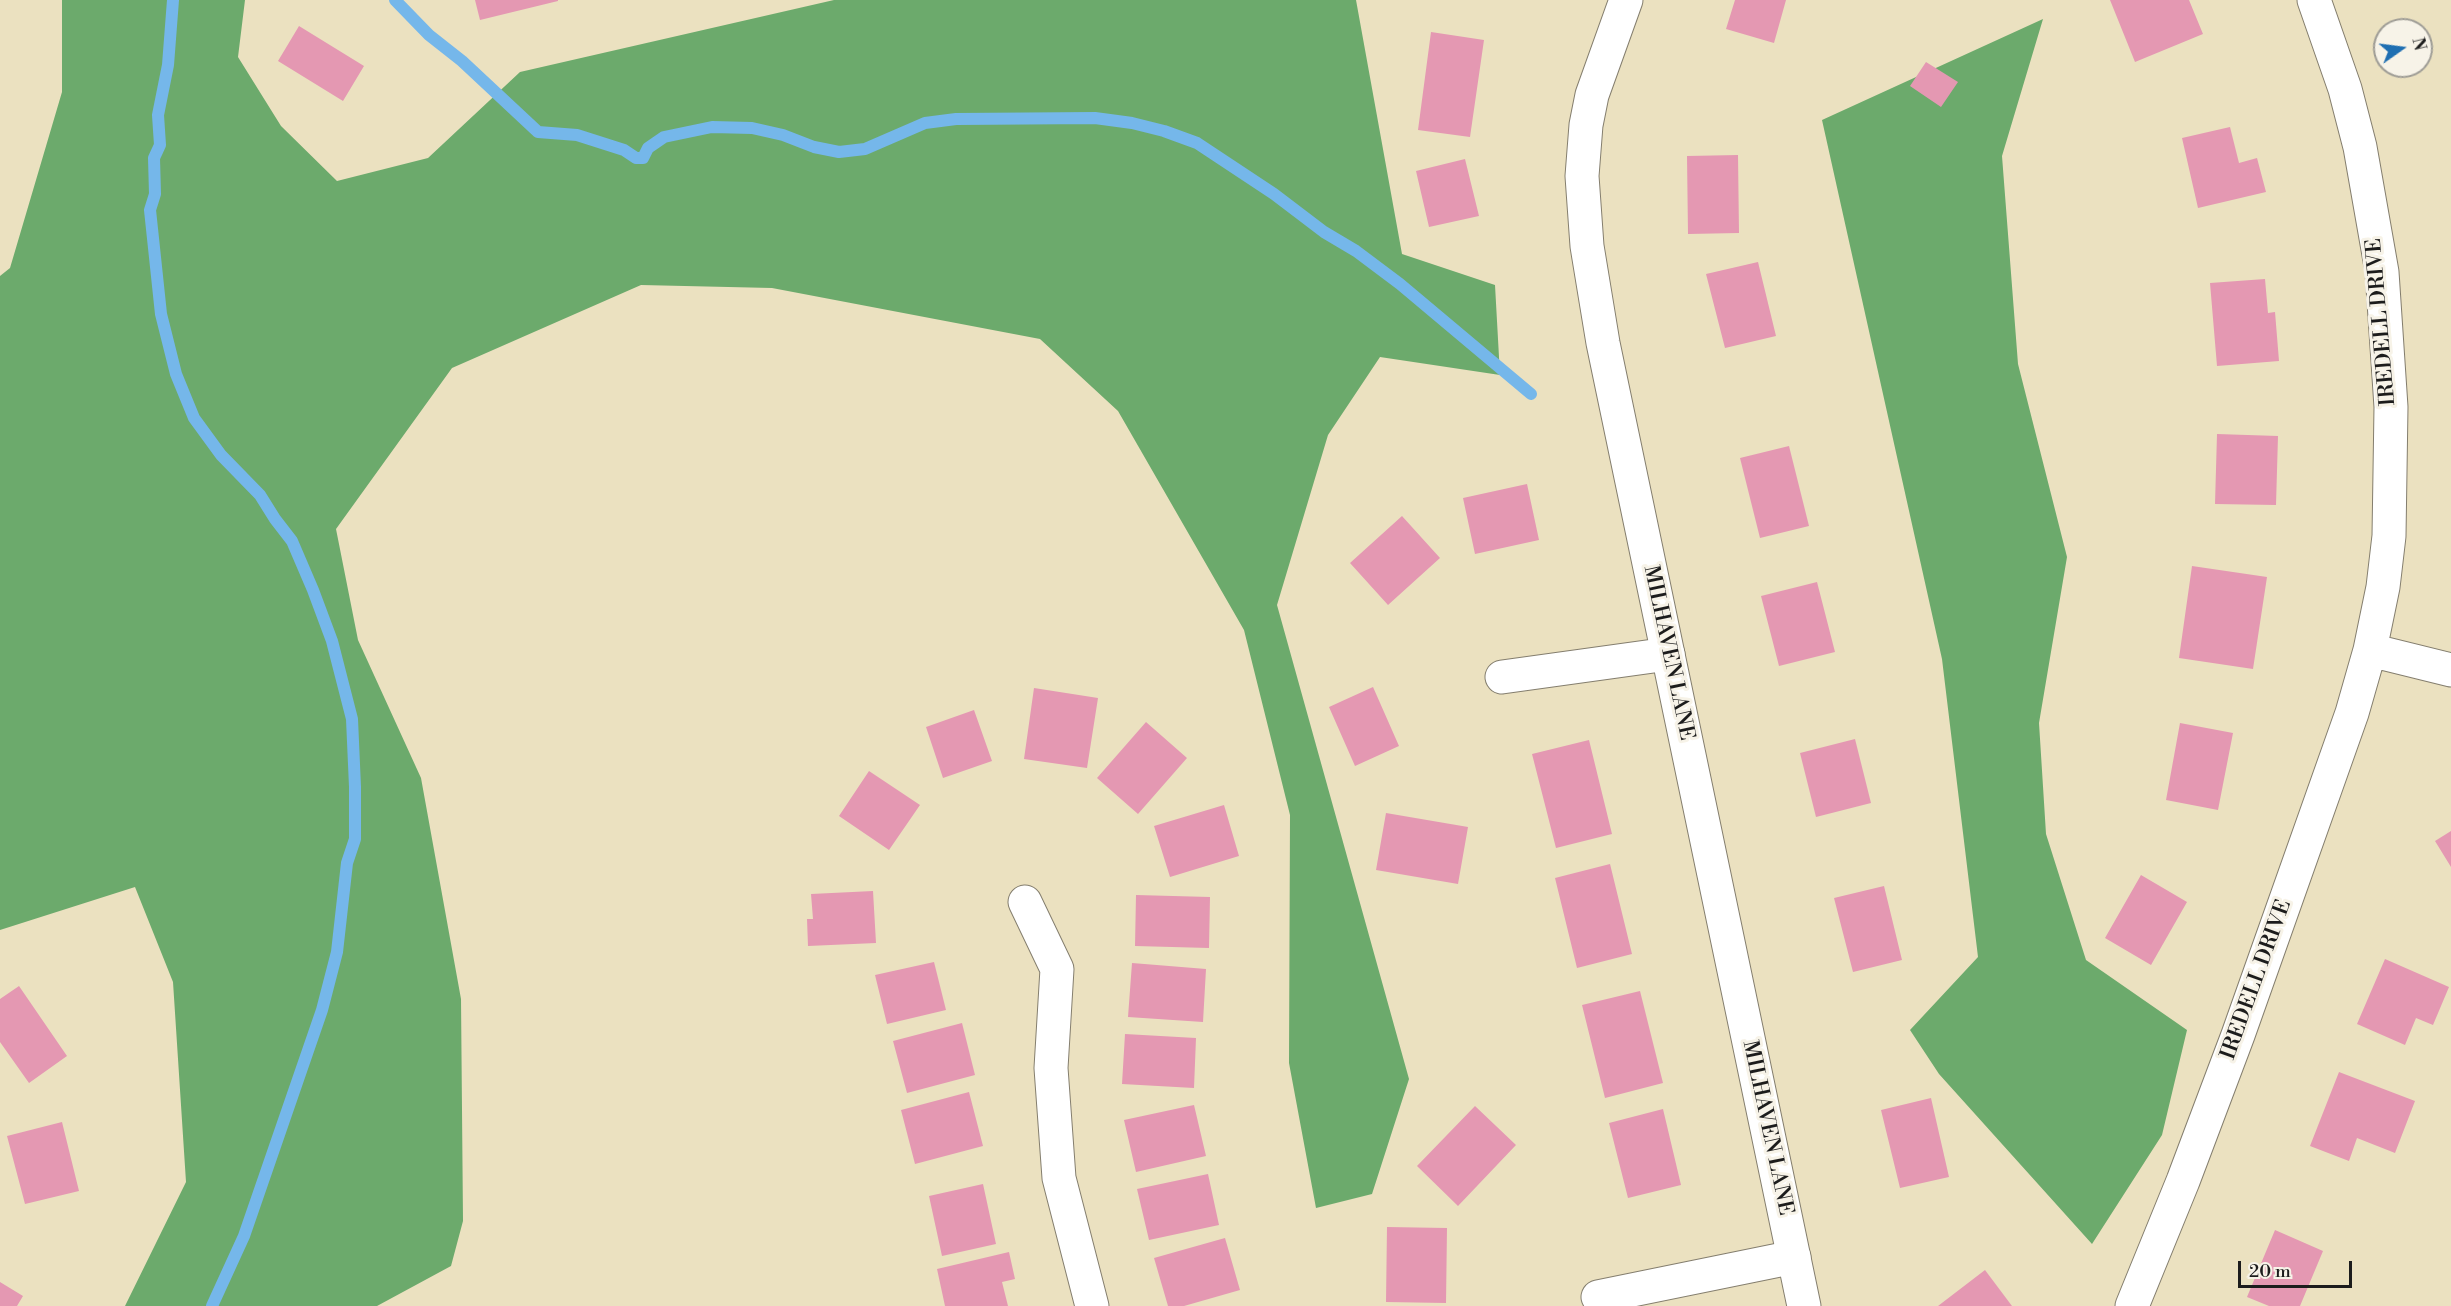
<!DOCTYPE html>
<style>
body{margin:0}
#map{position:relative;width:2451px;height:1306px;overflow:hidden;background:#ebe1c0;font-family:"Libre Bodoni",serif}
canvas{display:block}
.north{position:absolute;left:2373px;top:18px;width:60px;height:60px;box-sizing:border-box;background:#f7f3e8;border:2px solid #9f9d96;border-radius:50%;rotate:76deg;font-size:16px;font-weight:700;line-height:24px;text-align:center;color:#1c1c1c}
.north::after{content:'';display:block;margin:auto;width:21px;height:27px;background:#1f6fb2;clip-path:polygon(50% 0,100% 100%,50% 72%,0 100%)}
.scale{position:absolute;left:2238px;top:1261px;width:114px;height:27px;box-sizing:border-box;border:3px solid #1c1c1c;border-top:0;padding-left:8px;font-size:18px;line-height:21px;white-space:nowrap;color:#1c1c1c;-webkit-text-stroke:4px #f7f3e8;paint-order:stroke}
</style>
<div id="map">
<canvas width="2451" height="1306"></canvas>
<div class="north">N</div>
<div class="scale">20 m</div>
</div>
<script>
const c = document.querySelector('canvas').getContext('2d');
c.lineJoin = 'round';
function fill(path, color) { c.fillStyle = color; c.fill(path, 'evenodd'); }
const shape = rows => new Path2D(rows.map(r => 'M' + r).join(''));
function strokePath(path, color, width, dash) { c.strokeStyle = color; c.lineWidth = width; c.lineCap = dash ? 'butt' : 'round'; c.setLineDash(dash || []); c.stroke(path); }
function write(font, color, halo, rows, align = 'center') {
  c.font = font + ' "Libre Bodoni",serif'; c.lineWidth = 6; c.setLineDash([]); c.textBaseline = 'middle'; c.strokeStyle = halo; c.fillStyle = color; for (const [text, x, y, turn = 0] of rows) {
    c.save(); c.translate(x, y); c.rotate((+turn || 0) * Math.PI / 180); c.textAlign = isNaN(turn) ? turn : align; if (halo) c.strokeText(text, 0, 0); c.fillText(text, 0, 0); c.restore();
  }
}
const forest = shape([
 [62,0,245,0,238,57,281,126,337,181,428,158,520,72,834,0,1356,0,1402,254,1495,285,1500,375,1380,357,1328,435,1277,605,1409,1079,1372,1194,1316,1208,1289,1063,1290,815,1244,630,1118,411,1040,339,772,288,641,285,452,368,336,529,358,640,421,778,461,999,463,1221,451,1266,377,1306,125,1306,186,1182,173,982,135,887,0,930,0,276,10,268,62,92],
 [2043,19,2002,156,2018,364,2067,557,2039,723,2046,834,2086,960,2187,1030,2162,1135,2092,1244,1939,1074,1910,1030,1978,957,1942,659,1822,120]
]);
const stream = shape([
 [173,0,168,65,158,115,160,145,154,158,155,194,150,210,161,314,176,374,194,418,221,455,260,495,275,519,292,541,313,590,332,641,352,719,355,787,355,839,347,863,337,952,322,1010,244,1236,212,1306],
 [395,0,429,35,462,61,538,132,577,135,624,150,636,158,643,158,648,148,664,137,712,127,752,128,783,135,814,147,839,152,865,149,925,123,956,119,1095,118,1132,123,1164,131,1197,143,1274,194,1324,232,1356,251,1400,284,1531,394]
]);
const building = shape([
 [475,0,558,0,558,1,480,20],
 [1735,0,1786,0,1774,43,1726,29],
 [2110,0,2189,0,2203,34,2135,62],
 [299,26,364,66,343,101,278,61],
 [1431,32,1484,40,1470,137,1418,130],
 [1926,62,1958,82,1941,107,1910,86],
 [2230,127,2239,163,2257,158,2266,192,2198,208,2182,138],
 [1738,155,1739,233,1688,234,1687,156],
 [1465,159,1479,216,1429,227,1416,171],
 [1758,262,1776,336,1725,348,1706,274],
 [2265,279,2268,313,2275,312,2279,361,2217,366,2210,283],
 [2217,434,2278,436,2276,505,2215,504],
 [1789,446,1809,526,1760,538,1740,458],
 [1527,484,1539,540,1475,554,1463,498],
 [1402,516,1440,558,1388,605,1350,563],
 [2192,566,2267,577,2253,669,2179,658],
 [1817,582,1835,652,1779,666,1761,596],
 [1373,687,1399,746,1355,766,1329,707],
 [1034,688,1098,698,1087,768,1024,759],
 [974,710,992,761,943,778,926,727],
 [1146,722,1187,758,1138,814,1097,778],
 [2180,723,2233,733,2218,810,2166,800],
 [1855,739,1871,803,1816,817,1800,753],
 [1589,740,1612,834,1556,848,1532,754],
 [869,771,920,805,889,850,839,816],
 [1224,805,1239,856,1170,877,1154,826],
 [1386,813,1468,827,1458,884,1376,870],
 [2451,831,2451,867,2435,841],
 [1610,864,1632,954,1577,968,1555,878],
 [2141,875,2187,902,2151,965,2105,938],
 [1884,886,1902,960,1853,972,1834,898],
 [873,891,876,943,808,946,807,919,813,919,811,894],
 [1136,895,1210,897,1209,948,1135,946],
 [2385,959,2449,987,2433,1025,2416,1018,2405,1045,2357,1024],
 [934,962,946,1010,887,1024,875,975],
 [1132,963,1206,969,1203,1022,1128,1017],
 [19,986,67,1056,29,1083,0,1042,0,999],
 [1640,991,1663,1083,1605,1098,1582,1005],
 [962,1023,975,1075,907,1093,893,1041],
 [1125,1034,1196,1038,1194,1088,1122,1084],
 [2339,1072,2415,1101,2395,1153,2357,1138,2349,1161,2310,1146],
 [969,1092,983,1146,915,1164,901,1110],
 [1931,1098,1949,1177,1900,1188,1881,1110],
 [1194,1105,1206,1156,1136,1172,1124,1120],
 [1475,1106,1516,1145,1458,1206,1417,1166],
 [1663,1109,1681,1185,1628,1198,1609,1123],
 [62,1122,79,1191,25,1204,7,1136],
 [1208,1174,1219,1225,1149,1240,1137,1189],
 [983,1184,996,1244,942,1256,929,1196],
 [1387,1227,1447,1228,1446,1303,1386,1302],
 [2275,1230,2323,1251,2300,1306,2269,1306,2247,1297],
 [1225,1238,1240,1290,1184,1306,1168,1306,1154,1258],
 [1009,1252,1015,1279,1002,1282,1008,1306,945,1306,937,1269],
 [1985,1270,2012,1306,1938,1306],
 [0,1282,23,1296,17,1306,0,1306]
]);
const street = shape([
 [2370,650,2451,670],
 [1502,677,1668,654],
 [1025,902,1057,969,1051,1068,1059,1178,1092,1306],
 [1598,1297,1794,1257],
 [2132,1306,2183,1181,2238,1035,2352,713,2370,650,2383,587,2389,536,2391,407,2382,272,2360,147,2345,89,2314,0]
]);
const secondary = shape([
 [1626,0,1592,95,1586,125,1582,176,1587,246,1603,343,1804,1306]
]);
const streetNames = [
 ["IREDELL DRIVE",2382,322,-95],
 ["MILHAVEN LANE",1668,653,78],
 ["IREDELL DRIVE",2257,980,-70],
 ["MILHAVEN LANE",1767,1128,78]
];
fill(forest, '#6caa6c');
strokePath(stream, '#75b7ea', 12);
fill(building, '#e498b2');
strokePath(street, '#847e6e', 35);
strokePath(secondary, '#847e6e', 35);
strokePath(street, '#fff', 33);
strokePath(secondary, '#fff', 33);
write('21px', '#1c1c1c', '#f7f3e8', streetNames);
</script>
